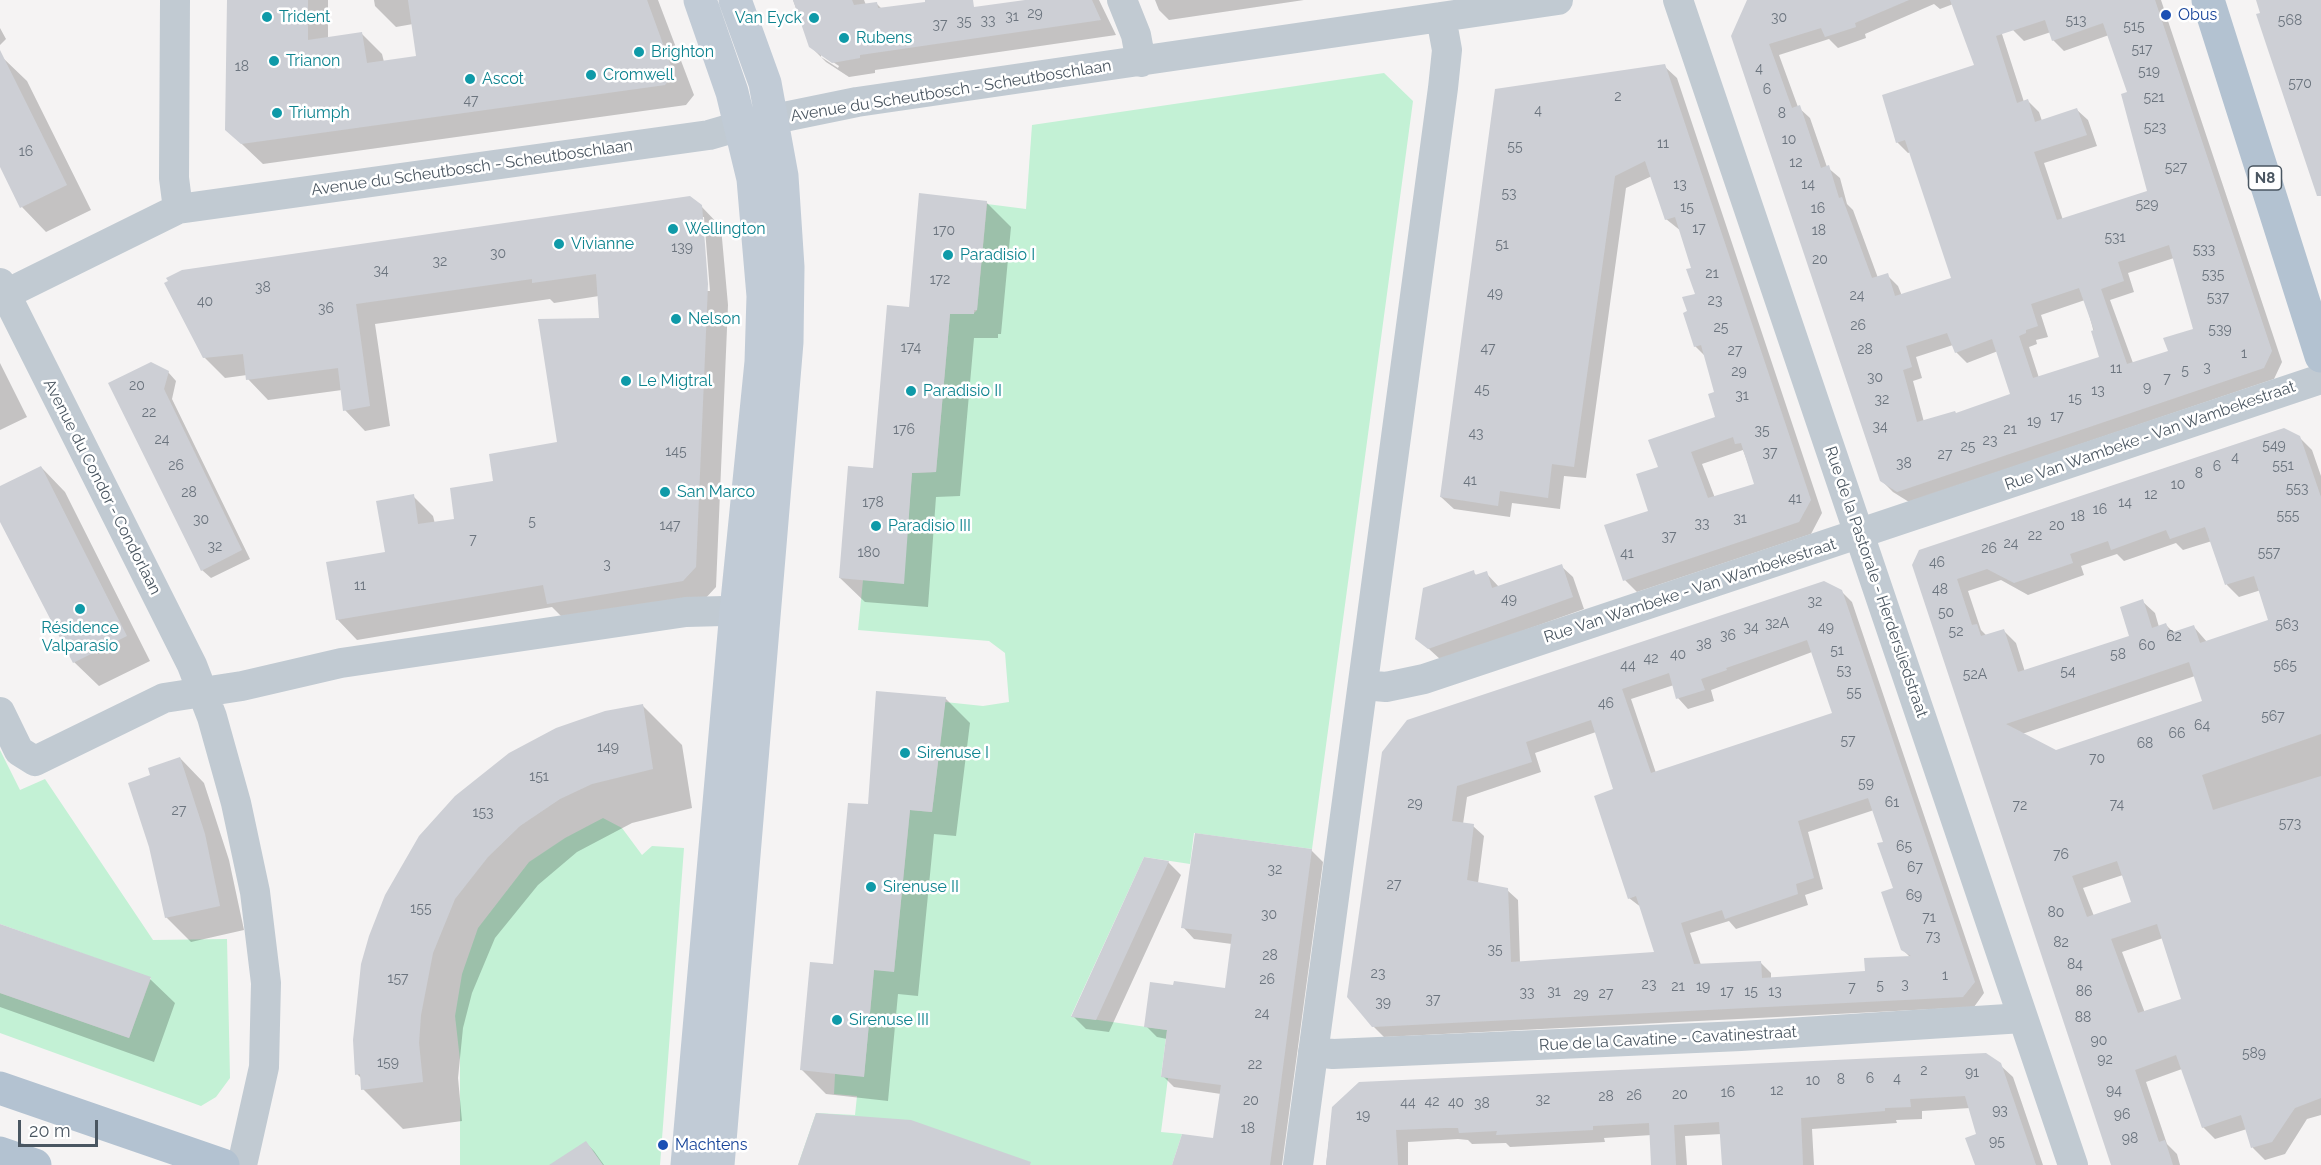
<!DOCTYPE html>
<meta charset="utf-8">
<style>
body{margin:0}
#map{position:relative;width:2321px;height:1165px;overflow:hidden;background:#f5f3f3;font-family:Raleway,sans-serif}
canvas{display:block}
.scale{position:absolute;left:18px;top:1120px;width:80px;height:27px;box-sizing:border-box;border:3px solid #4a5661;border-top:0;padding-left:8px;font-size:18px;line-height:21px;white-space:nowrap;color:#4a5661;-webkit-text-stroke:4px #fff;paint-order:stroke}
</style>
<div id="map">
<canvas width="2321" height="1165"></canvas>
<div class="scale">20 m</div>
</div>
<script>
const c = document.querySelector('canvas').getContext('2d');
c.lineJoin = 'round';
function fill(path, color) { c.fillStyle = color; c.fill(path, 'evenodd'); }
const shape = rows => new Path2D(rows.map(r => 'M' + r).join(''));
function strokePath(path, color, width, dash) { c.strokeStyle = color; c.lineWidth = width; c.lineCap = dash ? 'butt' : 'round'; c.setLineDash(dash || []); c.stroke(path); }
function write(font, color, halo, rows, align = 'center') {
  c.font = font + ' Raleway,sans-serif'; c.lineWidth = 5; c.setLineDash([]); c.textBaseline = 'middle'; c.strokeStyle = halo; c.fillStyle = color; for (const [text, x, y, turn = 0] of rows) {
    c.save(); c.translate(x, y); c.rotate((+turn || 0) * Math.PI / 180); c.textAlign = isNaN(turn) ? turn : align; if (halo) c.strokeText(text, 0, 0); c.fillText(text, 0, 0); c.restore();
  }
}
const green = shape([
 [1384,73,1413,101,1411,116,1312,849,1194,833,1190,864,1144,857,1071,1016,1167,1030,1161,1076,1168,1078,1161,1132,1182,1134,1172,1165,798,1165,816,1113,855,1115,857,1096,834,1094,835,1074,864,1076,874,970,894,971,910,810,932,812,945,702,983,706,1009,702,1005,653,989,641,858,630,863,580,903,583,912,473,936,472,950,314,973,314,977,310,987,204,1026,209,1032,125],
 [0,750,20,790,45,779,153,940,227,939,230,1078,216,1097,201,1106,0,1033,0,993,129,1038,151,978,0,924],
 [603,818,622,828,642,855,652,846,684,848,660,1165,460,1165,460,1060,455,1016,462,974,478,928,529,862,565,838]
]);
const shadow = shape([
 [228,0,328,0,328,38,362,34,382,54,384,62,418,57,413,24,396,27,375,6,374,0,658,0,694,95,686,105,263,164,226,129],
 [793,0,864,0,866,5,877,4,882,9,930,15,1034,0,1099,0,1116,35,875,70,875,73,849,77,826,62,810,46],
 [821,54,839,66,838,68,821,57],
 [1155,0,1304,0,1169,20,1159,10],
 [1752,0,1964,0,1940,9,1934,4,1865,34,1866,38,1838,48,1829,39,1779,55,1798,107,1810,118,1827,167,1840,178,1847,204,1853,210,1878,278,1887,275,1898,286,1902,296,1953,278,1911,152,1908,153,1897,142,1976,66,1963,30,2001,31,2024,102,2028,101,2039,112,2042,121,2077,110,2088,120,2097,146,2044,163,2063,220,2148,192,2129,93,2109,35,2064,51,2053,40,2051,32,2024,41,2013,30,2001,0,2161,0,2282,362,2274,379,1909,502,1893,492,1881,480],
 [2174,258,2195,330,2170,352,2133,363,2110,300,2134,292,2128,273],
 [2085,300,2101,358,2039,378,2029,347,2037,344,2036,340,2048,337,2041,315],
 [1953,345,1956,352,1967,363,1998,351,2012,395,1957,414,1924,422,1913,381,1922,378,1916,357],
 [0,28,6,39,0,45],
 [2,57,27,81,91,210,46,232,22,207,0,164,0,58],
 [1664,66,1677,78,1822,513,1811,534,1637,592,1625,580,1649,511,1660,468,1717,418,1716,393,1705,356,1695,346,1689,312,1697,295,1693,269,1681,231,1666,219,1652,176,1626,188,1586,478,1564,476,1560,509,1512,503,1510,517,1454,509,1441,497],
 [1743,450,1756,485,1715,498,1702,464],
 [986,202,1011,227,1001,334,998,334,998,338,974,338,960,496,936,497,928,607,865,602,840,578,874,470,910,309],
 [701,206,721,227,728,305,716,587,703,601,568,623,552,607,357,640,337,619,386,553,413,496,433,516,435,524,455,521,495,482,559,444,600,319,599,296,554,303,550,299,375,324,390,426,365,431,345,410,342,390,268,400,248,379,247,375,225,378,204,357,166,284],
 [701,217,704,217,710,291,707,291],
 [0,363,27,417,0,430],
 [168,372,176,381,172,399,250,559,211,578,202,570,110,384],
 [2299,437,2312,450,2321,476,2321,1115,2307,1119,2285,1154,2265,1160,2253,1148,2247,1129,2215,1139,2203,1127,2182,1069,2146,1082,2167,1144,2177,1154,2180,1165,2113,1165,1913,565],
 [2212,541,2227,585,2239,597,2261,590,2270,621,2207,642,2194,627,2174,633,2166,625,2159,627,2155,613,2142,601,2130,637,2025,672,2016,643,2004,631,1987,636,1981,630,1968,591,2001,580,2028,595,2084,575,2081,566,2117,554,2124,561,2176,543,2183,550],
 [2195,676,2204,701,2056,752,2022,734],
 [2123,875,2133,903,2094,916,2083,888],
 [2163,938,2183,1000,2145,1013,2122,952],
 [41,467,65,492,150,661,99,686,74,662,0,516,0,488],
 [1561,566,1573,577,1584,609,1441,660,1417,638,1473,572,1477,576,1486,573,1499,587],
 [1841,591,1852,602,1984,993,1974,1007,1384,1037,1373,1026,1383,752],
 [1812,652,1834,714,1656,773,1631,699,1674,685,1678,698,1688,709,1714,701,1711,690],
 [1596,732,1615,790,1629,898,1642,908,1656,954,1520,963,1518,900,1507,890,1478,883,1484,836,1473,826,1463,824,1467,797,1541,772,1535,753],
 [1874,810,1885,843,1895,889,1902,949,1911,958,1867,973,1771,978,1771,973,1761,963,1701,965,1690,933,1729,921,1736,929,1808,905,1805,895,1823,889,1808,832],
 [945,698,970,723,956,836,934,834,918,996,898,994,888,1101,826,1094,801,1069,835,965,869,805],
 [642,705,682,745,692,808,632,823,577,852,538,885,495,938,472,993,463,1028,458,1078,462,1121,403,1129,363,1089,362,1079,357,1074,361,973],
 [180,758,204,783,229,860,244,930,191,942,166,917,152,776],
 [1311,850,1323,862,1282,1165,1173,1165,1215,1140,1221,1094,1174,1087,1163,1076,1167,1039,1157,1037,1146,1026,1226,989,1232,944,1194,939,1183,927],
 [1145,859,1168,862,1181,875,1109,1032,1086,1029,1073,1016],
 [0,925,150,979,175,1003,154,1062,0,1007],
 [2000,1065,2013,1077,2043,1165,1976,1165,1978,1135,1970,1108,1922,1111,1922,1119,1896,1120,1897,1123,1812,1129,1814,1165,1723,1165,1722,1134,1685,1136,1687,1165,1653,1165,1652,1135,1604,1138,1605,1142,1510,1147,1506,1143,1472,1144,1468,1140,1458,1139,1408,1142,1408,1165,1326,1165,1333,1107],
 [586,1143,594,1151,604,1165,571,1165]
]);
const building = shape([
 [227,0,308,0,308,40,362,32,367,63,416,56,408,0,647,0,674,74,665,85,241,144,225,130],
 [793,0,852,0,854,5,877,2,878,8,925,2,925,0,973,0,974,7,1025,0,1092,0,1101,20,860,55,860,58,832,63,809,47],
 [1747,0,1909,0,1855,23,1856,27,1825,37,1821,28,1769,44,1792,108,1800,105,1821,168,1829,165,1839,198,1842,197,1872,278,1888,273,1895,296,1951,278,1905,140,1896,143,1882,95,1974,65,1950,0,2155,0,2272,351,2264,368,1897,492,1880,481,1731,36],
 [2045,20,2052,41,2103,23,2127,92,2121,94,2147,191,2057,220,2034,152,2087,135,2077,108,2035,122,2028,99,2017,103,1996,36],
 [2169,245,2193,329,2163,338,2168,351,2127,364,2101,289,2124,281,2118,262],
 [2079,288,2094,330,2091,331,2099,357,2033,378,2019,336,2026,333,2026,330,2038,326,2031,304],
 [1947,333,1955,353,1992,339,2010,394,1956,413,1955,411,1917,422,1903,370,1912,367,1906,346],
 [2256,0,2321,0,2321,196,2317,196,2267,47,2256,14,2260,13],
 [0,50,67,185,20,208,0,167],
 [1665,64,1811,500,1799,522,1623,581,1604,525,1648,511,1636,474,1658,467,1648,440,1715,417,1708,394,1714,392,1701,345,1694,347,1683,313,1687,311,1682,297,1695,294,1686,269,1691,268,1675,217,1665,220,1645,161,1615,176,1574,467,1552,464,1548,498,1500,491,1498,506,1440,497,1495,89],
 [1733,437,1735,444,1741,443,1754,484,1708,498,1691,452],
 [919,193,987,201,977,310,974,310,974,314,950,314,936,472,912,473,904,584,839,578,848,466,873,468,887,305,909,307],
 [690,196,702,205,708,284,696,567,683,581,547,604,543,585,336,620,326,562,385,552,376,501,414,494,418,524,454,519,450,488,493,481,489,454,557,442,538,319,599,318,596,274,532,283,532,279,356,304,370,406,343,411,338,368,246,380,243,354,203,358,164,283,168,281,166,278,182,270],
 [151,362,169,371,164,389,242,550,201,571,108,383],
 [2284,428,2300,436,2321,497,2321,734,2202,775,2213,810,2321,776,2321,1098,2295,1108,2272,1142,2251,1148,2241,1115,2202,1128,2176,1055,2135,1070,2159,1142,2165,1140,2173,1165,2111,1165,1912,565,1919,550],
 [2205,527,2225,585,2254,576,2268,620,2200,643,2194,625,2170,633,2166,623,2152,628,2143,599,2120,607,2129,636,2018,672,2004,629,1981,636,1977,624,1972,625,1957,579,1987,569,2014,583,2073,563,2070,554,2108,541,2111,550,2166,530,2170,539],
 [2189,662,2202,701,2056,750,2006,724],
 [2117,861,2131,902,2087,917,2072,876],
 [2157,924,2181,999,2138,1013,2111,939],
 [41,466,127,636,73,663,0,522,0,486],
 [1562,564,1573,597,1428,649,1415,639,1423,588,1474,570,1475,575,1487,571,1492,588],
 [1824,581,1842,590,1975,982,1963,997,1372,1027,1347,997,1382,752,1407,720],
 [1807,640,1832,713,1651,773,1622,689,1669,673,1676,699,1705,690,1701,679,1727,670,1726,668],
 [1591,720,1613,789,1594,796,1628,899,1636,896,1654,952,1511,962,1508,888,1467,880,1474,824,1452,821,1457,786,1532,762,1526,742],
 [1868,798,1883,842,1877,843,1893,888,1881,892,1901,950,1911,956,1864,958,1865,971,1762,978,1761,961,1694,964,1681,923,1722,910,1725,919,1798,894,1796,884,1814,878,1798,821],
 [876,691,946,697,932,812,910,810,894,972,874,970,864,1077,800,1070,810,962,833,964,848,803,868,804],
 [643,704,653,769,592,784,560,799,520,826,488,857,455,899,433,953,421,1015,419,1043,423,1082,361,1090,360,1074,355,1075,353,1040,361,964,369,936,385,895,419,836,455,796,509,753,556,728,605,711],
 [180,757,205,834,220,906,165,918,149,847,128,783,150,775,148,768],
 [1195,833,1312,849,1270,1165,1172,1165,1182,1134,1213,1138,1221,1085,1161,1077,1167,1030,1144,1027,1150,982,1173,985,1174,981,1225,988,1232,934,1181,928],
 [1144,857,1169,861,1096,1020,1071,1017],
 [0,924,151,977,129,1038,0,993],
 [1986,1053,2001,1063,2036,1165,1975,1165,1965,1138,1976,1134,1965,1096,1910,1099,1911,1107,1885,1108,1885,1111,1801,1118,1803,1165,1722,1165,1719,1122,1674,1125,1676,1165,1651,1165,1649,1123,1593,1126,1593,1130,1496,1135,1497,1131,1459,1133,1458,1128,1445,1128,1396,1130,1398,1165,1326,1165,1332,1107,1359,1082],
 [816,1113,911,1120,1031,1162,1030,1165,798,1165],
 [586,1141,603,1165,549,1165]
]);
const street = shape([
 [175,0,174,178,178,209],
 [1122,0,1136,35,1141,62],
 [1678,0,2073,1165],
 [0,283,192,665,212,717,236,803,255,892,266,983,264,1067,242,1165],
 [6,294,178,209,709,135,740,126,857,102,1558,0],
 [1363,685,1386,687,1424,679,2321,379],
 [0,712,19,751,35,761,164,698,242,686,341,663,686,612,761,610],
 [1313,1052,1333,1054,1741,1036,2023,1018],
 [1298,1165,1443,88,1447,50,1441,17]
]);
const secondary = shape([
 [687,1165,736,611,761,362,763,296,753,179,732,92,700,0],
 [718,1165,787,342,788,267,782,176,765,83,735,0]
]);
const primary = shape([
 [2208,0,2321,356],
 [0,1088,223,1165],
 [0,1153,35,1165]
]);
const markers = [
 [2166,15,6,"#1a4fb4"],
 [267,17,6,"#0f9aa8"],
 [814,18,6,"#0f9aa8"],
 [844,38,6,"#0f9aa8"],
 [639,52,6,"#0f9aa8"],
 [274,61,6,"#0f9aa8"],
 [591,75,6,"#0f9aa8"],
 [470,79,6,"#0f9aa8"],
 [277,113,6,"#0f9aa8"],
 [673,229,6,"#0f9aa8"],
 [559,244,6,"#0f9aa8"],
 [948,255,6,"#0f9aa8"],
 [676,319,6,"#0f9aa8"],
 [626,381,6,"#0f9aa8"],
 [911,391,6,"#0f9aa8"],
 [665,492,6,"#0f9aa8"],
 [876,526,6,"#0f9aa8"],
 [80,609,6,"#0f9aa8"],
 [905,753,6,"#0f9aa8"],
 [871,887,6,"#0f9aa8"],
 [837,1020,6,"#0f9aa8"],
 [663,1145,6,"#1a4fb4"]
];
const numberNames = [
 ["29",1035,14],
 ["31",1012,17],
 ["30",1779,18],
 ["33",988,21],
 ["513",2076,21],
 ["568",2290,21],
 ["35",964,22],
 ["37",940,25],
 ["515",2134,27],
 ["517",2142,50],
 ["18",242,67],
 ["4",1759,69],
 ["519",2149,72],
 ["570",2300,84],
 ["6",1767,90],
 ["2",1618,97],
 ["521",2154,98],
 ["47",471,101],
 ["4",1538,111],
 ["8",1782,114],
 ["523",2155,128],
 ["10",1789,140],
 ["11",1663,144],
 ["55",1515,147],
 ["16",26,152],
 ["12",1796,163],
 ["527",2176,168],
 ["13",1680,185],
 ["14",1808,185],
 ["53",1509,194],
 ["529",2147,205],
 ["15",1687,208],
 ["16",1818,209],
 ["17",1699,229],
 ["170",944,231],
 ["18",1819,231],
 ["531",2115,238],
 ["51",1502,245],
 ["139",682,248],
 ["533",2204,250],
 ["30",498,254],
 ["20",1820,260],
 ["32",440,262],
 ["34",381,271],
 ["21",1712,274],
 ["535",2213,275],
 ["172",940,280],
 ["38",263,288],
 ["49",1495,294],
 ["24",1857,296],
 ["537",2218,298],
 ["23",1715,301],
 ["40",205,302],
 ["36",326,309],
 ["26",1858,326],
 ["25",1721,328],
 ["539",2220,330],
 ["174",911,348],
 ["47",1488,349],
 ["28",1865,350],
 ["27",1735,351],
 ["1",2244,354],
 ["3",2207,368],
 ["11",2116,369],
 ["5",2185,371],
 ["29",1739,372],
 ["30",1875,378],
 ["7",2167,379],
 ["20",137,386],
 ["9",2147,388],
 ["45",1482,390],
 ["13",2098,391],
 ["31",1742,396],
 ["15",2075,399],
 ["32",1882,400],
 ["22",149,413],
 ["17",2057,417],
 ["19",2034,422],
 ["34",1880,427],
 ["176",904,430],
 ["21",2010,430],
 ["35",1762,431],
 ["43",1476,434],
 ["24",162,440],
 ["23",1990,441],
 ["549",2274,446],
 ["25",1968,447],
 ["145",676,452],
 ["37",1770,453],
 ["27",1945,455],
 ["4",2235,458],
 ["38",1904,464],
 ["26",176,466],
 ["551",2283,466],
 ["6",2217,467],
 ["8",2199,474],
 ["41",1470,481],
 ["10",2178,485],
 ["553",2297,489],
 ["28",189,493],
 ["12",2151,495],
 ["41",1795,499],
 ["178",873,503],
 ["14",2125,503],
 ["16",2100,510],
 ["555",2288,516],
 ["18",2078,517],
 ["31",1740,519],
 ["30",201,520],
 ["5",532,522],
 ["33",1702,524],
 ["147",670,526],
 ["20",2057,526],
 ["22",2035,536],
 ["37",1669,537],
 ["7",473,540],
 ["24",2011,544],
 ["32",215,547],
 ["26",1989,549],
 ["180",869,553],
 ["557",2269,553],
 ["41",1627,554],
 ["46",1937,563],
 ["3",607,565],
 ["11",360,586],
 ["48",1940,590],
 ["49",1509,600],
 ["32",1815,602],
 ["50",1946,613],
 ["32A",1777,624],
 ["563",2287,625],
 ["34",1751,628],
 ["49",1826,628],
 ["52",1956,632],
 ["36",1728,636],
 ["62",2174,637],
 ["38",1704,645],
 ["60",2147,646],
 ["51",1837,651],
 ["40",1678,655],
 ["58",2118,655],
 ["42",1651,659],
 ["44",1628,666],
 ["565",2285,666],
 ["53",1844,671],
 ["54",2068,672],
 ["52A",1975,675],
 ["55",1854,693],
 ["46",1606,704],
 ["567",2273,717],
 ["64",2202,726],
 ["66",2177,734],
 ["57",1848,741],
 ["68",2145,744],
 ["149",608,748],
 ["70",2097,759],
 ["151",539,777],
 ["59",1866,784],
 ["61",1892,803],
 ["29",1415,804],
 ["74",2117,805],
 ["72",2020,806],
 ["27",179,811],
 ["153",483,813],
 ["573",2290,824],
 ["65",1904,847],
 ["76",2061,855],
 ["67",1915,868],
 ["32",1275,870],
 ["27",1394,885],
 ["69",1914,896],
 ["155",421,909],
 ["80",2056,913],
 ["30",1269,915],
 ["71",1929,918],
 ["73",1933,937],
 ["82",2061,943],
 ["35",1495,950],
 ["28",1270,956],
 ["84",2075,965],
 ["23",1378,974],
 ["1",1945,976],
 ["157",398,979],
 ["26",1267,980],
 ["23",1649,985],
 ["3",1905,985],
 ["5",1880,986],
 ["21",1678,987],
 ["19",1703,987],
 ["7",1852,988],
 ["31",1554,992],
 ["17",1727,992],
 ["15",1751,992],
 ["13",1775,992],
 ["86",2084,992],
 ["33",1527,993],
 ["27",1606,994],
 ["29",1581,995],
 ["37",1433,1000],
 ["39",1383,1003],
 ["24",1262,1014],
 ["88",2083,1018],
 ["90",2099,1041],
 ["589",2254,1054],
 ["92",2105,1060],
 ["159",388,1063],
 ["22",1255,1065],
 ["2",1924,1071],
 ["91",1972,1073],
 ["6",1870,1079],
 ["4",1897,1079],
 ["8",1841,1080],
 ["10",1813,1081],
 ["12",1777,1091],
 ["94",2114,1091],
 ["16",1728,1093],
 ["20",1680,1095],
 ["26",1634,1096],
 ["28",1606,1097],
 ["32",1543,1100],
 ["20",1251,1101],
 ["42",1432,1102],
 ["44",1408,1103],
 ["40",1456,1103],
 ["38",1482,1104],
 ["93",2000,1111],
 ["96",2122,1115],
 ["19",1363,1116],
 ["18",1248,1129],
 ["98",2130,1139],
 ["95",1997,1142]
];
const shields = [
 [2265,178,33]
];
const shieldNames = [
 ["N8",2265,178]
];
const transitNames = [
 ["Obus",2178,15],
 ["Machtens",675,1145]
];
const cultureNames = [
 ["Trident",279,17],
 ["Van Eyck",802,18,"right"],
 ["Rubens",856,38],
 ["Brighton",651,52],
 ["Trianon",286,61],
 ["Cromwell",603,75],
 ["Ascot",482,79],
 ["Triumph",289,113],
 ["Wellington",685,229],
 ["Vivianne",571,244],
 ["Paradisio I",960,255],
 ["Nelson",688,319],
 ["Le Migtral",638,381],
 ["Paradisio II",923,391],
 ["San Marco",677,492],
 ["Paradisio III",888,526],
 ["Résidence",80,628,"center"],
 ["Valparasio",80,646,"center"],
 ["Sirenuse I",917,753],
 ["Sirenuse II",883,887],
 ["Sirenuse III",849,1020]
];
const streetNames = [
 ["Avenue du Scheutbosch - Scheutboschlaan",951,91,-9],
 ["Avenue du Scheutbosch - Scheutboschlaan",472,168,-8],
 ["Rue Van Wambeke - Van Wambekestraat",2150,436,-19],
 ["Avenue du Condor - Condorlaan",102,487,63],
 ["Rue de la Pastorale - Herdersliedstraat",1876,582,71],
 ["Rue Van Wambeke - Van Wambekestraat",1690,591,-18],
 ["Rue de la Cavatine - Cavatinestraat",1668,1039,-3]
];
fill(green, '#c3f1d5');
fill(shadow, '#0003');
fill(building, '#cdcfd5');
strokePath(street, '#c1cad2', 30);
strokePath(secondary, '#c1cbd6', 33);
strokePath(primary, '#b3c2d1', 33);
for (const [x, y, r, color] of markers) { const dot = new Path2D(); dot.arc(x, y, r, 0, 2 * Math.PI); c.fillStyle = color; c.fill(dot); strokePath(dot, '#fff', 2); }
write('14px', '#6b747e', null, numberNames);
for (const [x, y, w] of shields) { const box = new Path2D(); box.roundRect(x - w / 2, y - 12, w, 24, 4.5); c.fillStyle = '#fff'; c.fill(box); strokePath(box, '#4a5661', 1.5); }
write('bold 15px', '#4a5661', null, shieldNames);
write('16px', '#164399', '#fff', transitNames, 'left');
write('16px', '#0d838f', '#fff', cultureNames, 'left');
write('16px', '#4a5661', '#fff', streetNames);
</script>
